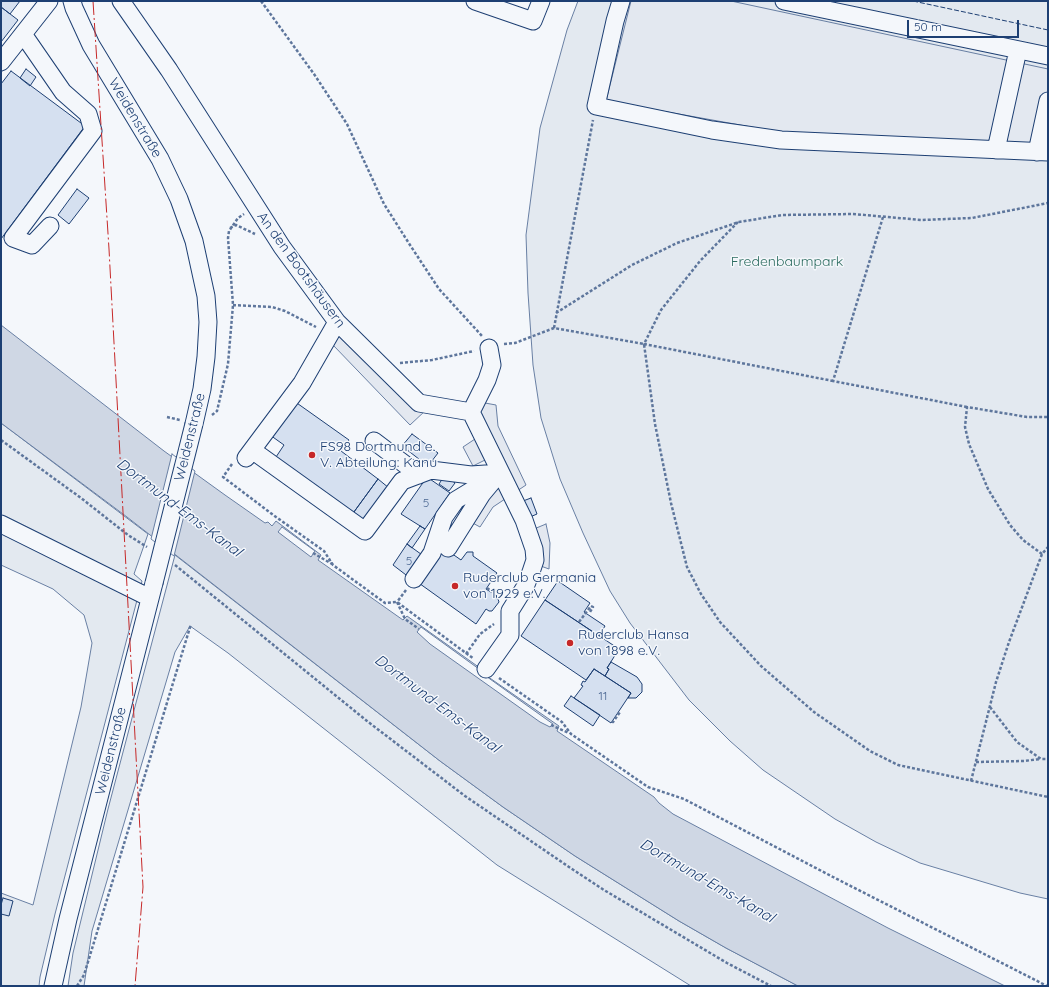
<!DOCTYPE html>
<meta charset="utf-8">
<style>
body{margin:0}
#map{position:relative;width:1049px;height:987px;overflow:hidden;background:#f4f7fb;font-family:Quicksand,sans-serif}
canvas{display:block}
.frame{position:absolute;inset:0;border:2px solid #1d3f73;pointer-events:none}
.scale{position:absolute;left:907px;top:20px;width:112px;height:18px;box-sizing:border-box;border:2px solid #1d3f73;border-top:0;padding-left:5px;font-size:12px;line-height:14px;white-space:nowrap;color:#1d3f73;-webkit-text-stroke:3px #f4f7fb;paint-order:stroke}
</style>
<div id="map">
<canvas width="1049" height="987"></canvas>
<div class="frame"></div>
<div class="scale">50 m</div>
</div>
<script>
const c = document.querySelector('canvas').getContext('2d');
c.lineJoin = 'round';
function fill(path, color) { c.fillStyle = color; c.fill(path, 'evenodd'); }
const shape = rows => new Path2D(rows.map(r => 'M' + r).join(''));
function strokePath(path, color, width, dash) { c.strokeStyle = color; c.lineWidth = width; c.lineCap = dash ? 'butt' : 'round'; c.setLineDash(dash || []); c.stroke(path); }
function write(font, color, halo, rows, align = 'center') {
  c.font = font + ' Quicksand,sans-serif'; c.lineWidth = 3; c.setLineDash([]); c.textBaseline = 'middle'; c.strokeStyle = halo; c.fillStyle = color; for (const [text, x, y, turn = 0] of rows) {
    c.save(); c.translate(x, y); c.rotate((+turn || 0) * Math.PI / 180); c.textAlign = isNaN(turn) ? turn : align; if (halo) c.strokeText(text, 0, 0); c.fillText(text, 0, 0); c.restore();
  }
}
const green = shape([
 [578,1,1048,1,1048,899,1020,893,920,863,876,842,835,819,763,770,730,741,689,700,630,623,610,591,583,533,560,479,541,418,533,365,528,293,526,235,540,128,567,30,578,1],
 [1,423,148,534,134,574,142,581,55,914,40,977,39,986,1,986,1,893,33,905,81,707,92,643,84,615,53,589,1,565,1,423],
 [175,555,440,761,503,807,575,856,679,921,726,948,798,986,691,986,497,865,228,653,190,626,175,652,92,931,84,986,68,986,73,953,108,809,175,555]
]);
const parking = shape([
 [631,1,731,1,1048,69,1048,144,785,133,606,101,631,1],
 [336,331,426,410,410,425,333,345,336,331],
 [485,403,496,405,498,426,526,485,493,507,480,527,469,521,502,483,487,459,473,466,463,447,475,439,467,423,485,403],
 [546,524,550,543,549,569,538,565,534,529,546,524]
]);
const water = shape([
 [1,325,164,451,225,495,265,523,268,522,272,526,276,521,321,555,318,560,403,620,407,616,480,668,484,674,559,726,557,731,654,797,659,803,673,814,888,928,1005,986,798,986,726,948,679,921,575,856,503,807,440,761,127,517,1,423,1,325]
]);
const pier = shape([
 [172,454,195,471,174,556,151,539,172,454],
 [282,527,315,551,311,557,278,532,282,527],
 [421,627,479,669,483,674,553,724,550,727,540,722,430,644,417,632,421,627]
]);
const building = shape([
 [1,1,20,1,10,14,1,7,1,1],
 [1,7,18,20,1,42,1,7],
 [26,69,36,77,30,86,20,78,26,69],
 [11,71,85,126,1,239,1,84,11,71],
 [77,189,89,198,69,224,58,215,77,189],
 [294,401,349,440,341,451,378,479,351,516,274,460,284,445,270,435,294,401],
 [412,434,438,453,428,466,402,446,412,434],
 [445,475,455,483,449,491,439,484,445,475],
 [427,477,450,493,425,529,401,514,427,477],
 [378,479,389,488,362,525,351,516,378,479],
 [531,498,537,514,530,517,523,501,531,498],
 [420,526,425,529,412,548,407,544,420,526],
 [407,544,425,557,410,578,393,565,407,544],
 [441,546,461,560,467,552,473,552,473,556,497,573,486,589,497,596,496,597,498,599,499,602,492,611,489,611,486,609,476,624,416,581,441,546],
 [558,581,590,603,584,612,605,626,599,636,545,600,558,581],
 [545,600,619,649,607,668,609,669,605,676,594,669,586,680,521,636,545,600],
 [611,662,637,677,642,684,642,692,636,698,628,698,631,693,605,676,609,669,607,668,611,662],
 [594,669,631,693,611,723,574,698,583,686,581,685,583,681,585,682,594,669],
 [571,696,600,715,593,726,564,706,571,696],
 [3,898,13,901,9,916,1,914,1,905,3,898]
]);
const path = shape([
 [261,1,314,74,347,124,384,204,410,245,439,289,482,336],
 [883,217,833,381,967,407],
 [738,222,700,261,661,310,644,344,833,381],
 [230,228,236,225,255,234],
 [233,305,272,307,285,311,316,327],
 [556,313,632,265,677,243,739,222,782,215,853,214,922,220,972,218,1048,203],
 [554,328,593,120],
 [504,344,515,343,554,328,644,344,655,424,671,503,687,567,701,594,720,622,761,666,814,712,870,751,898,765,1048,797],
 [400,363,432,360,474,351],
 [212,415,217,411,228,364,233,305,228,238,229,231,238,218,244,214],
 [167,417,180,420],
 [1,440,81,498,128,535,147,547],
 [232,464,223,477,276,517,324,551,333,565,385,603,397,602,474,659],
 [313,553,332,564],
 [1042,554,1023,540,1010,525,988,489,969,444,965,427,967,407,1027,417,1048,417],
 [175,565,367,721,465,796,569,867,604,890,727,963,771,986],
 [487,588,494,593,497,589],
 [406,590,397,602,405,619,419,629],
 [579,622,591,606,593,607,590,612],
 [466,654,480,634,494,624],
 [499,678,562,722,571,734,648,787,684,799,833,877,1047,986],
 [990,707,1017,742,1041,759,1048,759],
 [612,721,613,722,620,712],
 [551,725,569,733],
 [976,762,1024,761,1040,759],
 [971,781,996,682,1009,642,1042,554,1048,547],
 [77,986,84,975,191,624]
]);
const minor = shape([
 [72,1,74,8,91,45,160,159,179,199,194,241,206,296,208,322,206,357,202,389,194,424],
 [121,1,169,70,282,247,337,322,419,403,471,412,524,520,534,549,535,560,531,572,525,587,510,611,510,635,486,669],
 [475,1,533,21,541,1],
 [621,1,615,21,596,106,712,130,781,140,1048,152],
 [784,1,1048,56],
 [23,34,63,92,88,114,93,131,13,238,32,245,50,226],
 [1,62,49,1],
 [996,150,1018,50],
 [1037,152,1048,101],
 [471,412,487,380,492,365,489,348],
 [374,441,419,475],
 [252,450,365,531,402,481,431,470,471,475,500,473],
 [246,458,302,383,337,322],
 [1,524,150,598],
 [448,548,482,494,492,482],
 [414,579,432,553,444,517,456,500,497,475],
 [53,986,68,919,154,583]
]);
const minorBridge = shape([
 [154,583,194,424]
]);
const fence = shape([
 [913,1,1048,30]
]);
const power = shape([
 [93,1,109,249,143,887,135,986]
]);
const markers = [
 [312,455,4,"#c62828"],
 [455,586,4,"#c62828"],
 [570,643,4,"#c62828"]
];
const numberNames = [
 ["5",426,503],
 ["5",409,561],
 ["11",603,696]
];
const streetNames = [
 ["Weidenstraße",135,118,59],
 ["An den Bootshäusern",301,270,54],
 ["Weidenstraße",190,437,-76],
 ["Weidenstraße",111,751,-76]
];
const parkNames = [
 ["Fredenbaumpark",787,262]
];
const poiNames = [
 ["FS98 Dortmund e.",320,447],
 ["V. Abteilung: Kanu",320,463],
 ["Ruderclub Germania",463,578],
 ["von 1929 e.V.",463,594],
 ["Ruderclub Hansa",578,635],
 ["von 1898 e.V.",578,651]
];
const waterNames = [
 ["Dortmund-Ems-Kanal",179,508,37],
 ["Dortmund-Ems-Kanal",437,704,37],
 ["Dortmund-Ems-Kanal",707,881,30]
];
fill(green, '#e3e9f0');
strokePath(green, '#687fa3', 1);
fill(parking, '#e3e8f0');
strokePath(parking, '#687fa3', 1);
fill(water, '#cfd7e4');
strokePath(water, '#687fa3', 1);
fill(pier, '#f4f7fb');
strokePath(pier, '#687fa3', 1);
fill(building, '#d5e0f0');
strokePath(building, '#1d3f73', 1);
strokePath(minor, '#1d3f73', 19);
strokePath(path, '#5e769c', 2.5, [3, 2]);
strokePath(minor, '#f4f7fb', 17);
strokePath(minorBridge, '#1d3f73', 19, []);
strokePath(minorBridge, '#f4f7fb', 17);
strokePath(fence, '#1d3f73', 1, [5, 2]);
strokePath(power, '#c62828', 1, [14, 3, 2, 3]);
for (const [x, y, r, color] of markers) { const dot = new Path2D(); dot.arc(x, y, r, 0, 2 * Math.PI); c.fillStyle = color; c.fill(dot); strokePath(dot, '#f4f7fb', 1.5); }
write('12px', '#4b6792', null, numberNames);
write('14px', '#1d3f73', '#f4f7fb', streetNames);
write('14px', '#2c6c60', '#f4f7fb', parkNames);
write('14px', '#1d3f73', '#f4f7fb', poiNames, 'left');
write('italic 15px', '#1d3f73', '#f4f7fb', waterNames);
</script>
